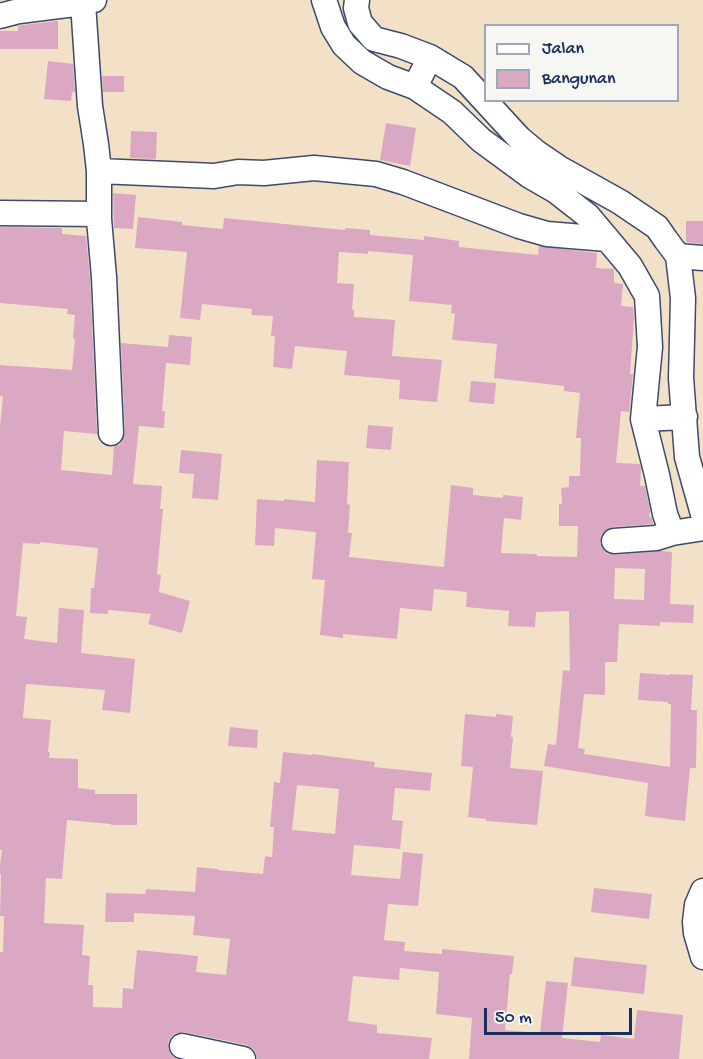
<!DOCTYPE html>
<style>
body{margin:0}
#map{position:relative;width:703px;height:1059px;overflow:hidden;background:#f3e1c7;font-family:"Gochi Hand",sans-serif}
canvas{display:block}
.legend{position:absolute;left:484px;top:24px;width:195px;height:78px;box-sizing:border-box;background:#f6f6f2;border:2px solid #9ea6b7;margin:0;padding:8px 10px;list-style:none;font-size:18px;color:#1b2f5e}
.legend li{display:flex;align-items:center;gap:12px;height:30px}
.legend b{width:30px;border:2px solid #9ea6b7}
.scale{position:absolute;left:484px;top:1008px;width:148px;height:27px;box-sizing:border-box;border:3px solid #1b2f5e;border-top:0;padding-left:8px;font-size:18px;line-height:21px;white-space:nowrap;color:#1b2f5e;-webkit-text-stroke:4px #f6f6f2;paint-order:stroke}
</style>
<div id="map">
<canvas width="703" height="1059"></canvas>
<ul class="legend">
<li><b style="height:8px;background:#fff"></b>Jalan</li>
<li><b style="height:16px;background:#dba8c3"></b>Bangunan</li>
</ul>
<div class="scale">50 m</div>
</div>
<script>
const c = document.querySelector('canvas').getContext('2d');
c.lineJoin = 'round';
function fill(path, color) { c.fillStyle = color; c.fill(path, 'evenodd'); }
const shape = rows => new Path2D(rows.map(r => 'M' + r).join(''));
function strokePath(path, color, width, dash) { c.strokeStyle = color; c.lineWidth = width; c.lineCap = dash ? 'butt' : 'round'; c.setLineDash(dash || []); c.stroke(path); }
const building = shape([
 [58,21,58,49,0,49,0,31,18,31,18,26,22,25],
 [48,61,73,64,75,92,72,92,71,101,44,99],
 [102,76,124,76,124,92,103,92],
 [386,123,416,128,410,166,380,160],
 [131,131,157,132,156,159,130,158],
 [113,193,136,195,133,229,114,228],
 [138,217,182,222,182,225,223,229,224,218,345,230,345,228,370,230,370,235,424,240,424,236,459,241,459,247,538,255,539,246,597,253,596,268,614,269,614,283,623,284,621,306,633,307,634,318,630,374,633,374,629,412,621,411,616,463,640,464,641,468,640,486,645,486,650,510,649,517,651,517,653,524,613,527,607,529,601,535,600,543,602,548,607,554,614,555,662,551,672,552,670,604,694,605,693,623,660,622,660,626,619,624,617,662,605,662,605,695,584,694,578,748,585,749,584,754,670,767,671,704,668,704,668,702,638,700,640,673,670,675,670,674,693,675,691,710,697,710,696,768,690,768,685,821,645,816,648,783,544,766,548,744,556,745,563,670,570,671,569,611,536,612,535,627,508,626,509,611,466,607,467,592,434,589,432,611,400,608,397,639,343,634,343,638,320,635,325,580,312,579,316,532,275,528,274,546,255,545,257,499,284,501,284,499,315,502,317,460,349,462,347,504,350,505,348,533,352,533,349,557,444,567,451,485,473,488,473,495,503,498,503,495,523,497,521,520,504,518,501,553,537,554,537,556,577,557,578,526,559,526,559,504,562,504,561,488,569,487,569,476,580,476,581,438,576,438,580,393,564,391,564,386,494,378,497,344,452,340,455,314,451,313,452,305,409,301,413,255,368,251,368,254,339,252,337,283,354,284,352,309,354,310,354,317,395,320,392,356,442,360,437,402,399,399,400,380,344,375,347,351,295,346,292,369,273,367,275,336,271,336,273,316,251,315,252,309,202,304,200,320,180,318,187,252,135,248],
 [615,568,645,569,644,600,614,599],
 [686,221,703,221,703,244,686,242],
 [0,227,62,228,62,234,86,236,90,278,97,434,64,431,61,470,112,475,114,446,119,445,123,440,125,432,121,343,168,347,169,335,192,337,190,365,166,363,162,411,165,411,164,428,139,426,133,484,162,486,160,509,163,509,157,574,161,575,159,592,190,601,182,633,148,624,151,614,108,610,108,614,90,613,91,588,94,588,98,548,40,542,40,544,23,543,16,616,27,617,24,639,57,643,59,608,84,610,81,653,135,659,130,713,102,710,105,690,26,684,23,718,51,720,48,752,50,752,49,758,78,759,78,788,95,790,95,794,137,794,137,825,111,825,111,824,67,820,62,879,46,878,44,923,84,925,82,955,90,956,88,985,93,985,93,1007,122,1008,123,988,133,989,137,950,198,956,196,972,226,975,230,939,193,935,195,916,134,913,134,922,105,922,106,893,145,894,146,889,195,892,197,867,218,869,218,870,263,874,265,856,272,857,274,827,270,827,274,782,280,783,283,752,312,755,312,754,375,762,374,767,432,773,430,791,395,788,392,820,403,821,400,849,354,845,351,875,400,879,403,852,423,854,418,906,388,904,384,940,405,942,404,951,442,954,442,949,514,956,512,974,510,974,505,1030,540,1033,546,981,568,983,562,1038,600,1042,601,1035,634,1039,637,1010,683,1015,679,1059,469,1059,472,1018,436,1014,439,972,400,968,399,980,353,976,348,1021,377,1025,377,1033,432,1038,429,1059,257,1059,256,1054,253,1049,247,1045,184,1032,177,1033,172,1036,168,1042,169,1051,172,1056,177,1059,0,1059,0,952,3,952,4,916,0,916,1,874,0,874,0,865,2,850,0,850,0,427,3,396,0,396,0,365,72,370,75,339,73,339,75,315,67,314,68,309,0,303],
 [297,785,339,789,335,834,292,830],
 [471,381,496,383,494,404,469,402],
 [368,425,393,427,391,450,366,448],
 [181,450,222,454,218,500,192,498,194,474,179,473],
 [465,714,496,717,496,714,513,716,511,737,513,737,510,768,543,771,537,825,486,821,486,819,468,817,473,767,461,766],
 [230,727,258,730,257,748,228,746],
 [594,888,652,894,649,919,591,912],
 [574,957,647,965,644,994,571,986]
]);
const minor = shape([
 [324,0,333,27,344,45,362,62,388,77,415,87,430,57,463,77,519,138,537,153,559,168,620,202,657,227,666,240,678,256,683,298,681,378,687,457,703,514],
 [357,0,356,8,360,23,374,39,401,46,430,57],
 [83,3,90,106,96,144,99,171,214,176,238,172,264,173,314,168,376,174,403,182,519,226,547,234,607,239],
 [0,16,19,11,83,3,94,0],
 [415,87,452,112,481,140,530,176,556,191,588,216,630,266,647,296,650,347,643,419,657,475,665,514,672,533],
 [99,171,99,219,104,277,111,433],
 [0,213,99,214],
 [678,256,703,258],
 [643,419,685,417],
 [614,541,656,538,672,533,703,528],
 [703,891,697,905,695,922,696,933,703,957],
 [182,1046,243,1059]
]);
fill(building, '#dba8c3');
strokePath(minor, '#3b4a6e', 27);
strokePath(minor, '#fff', 24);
</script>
